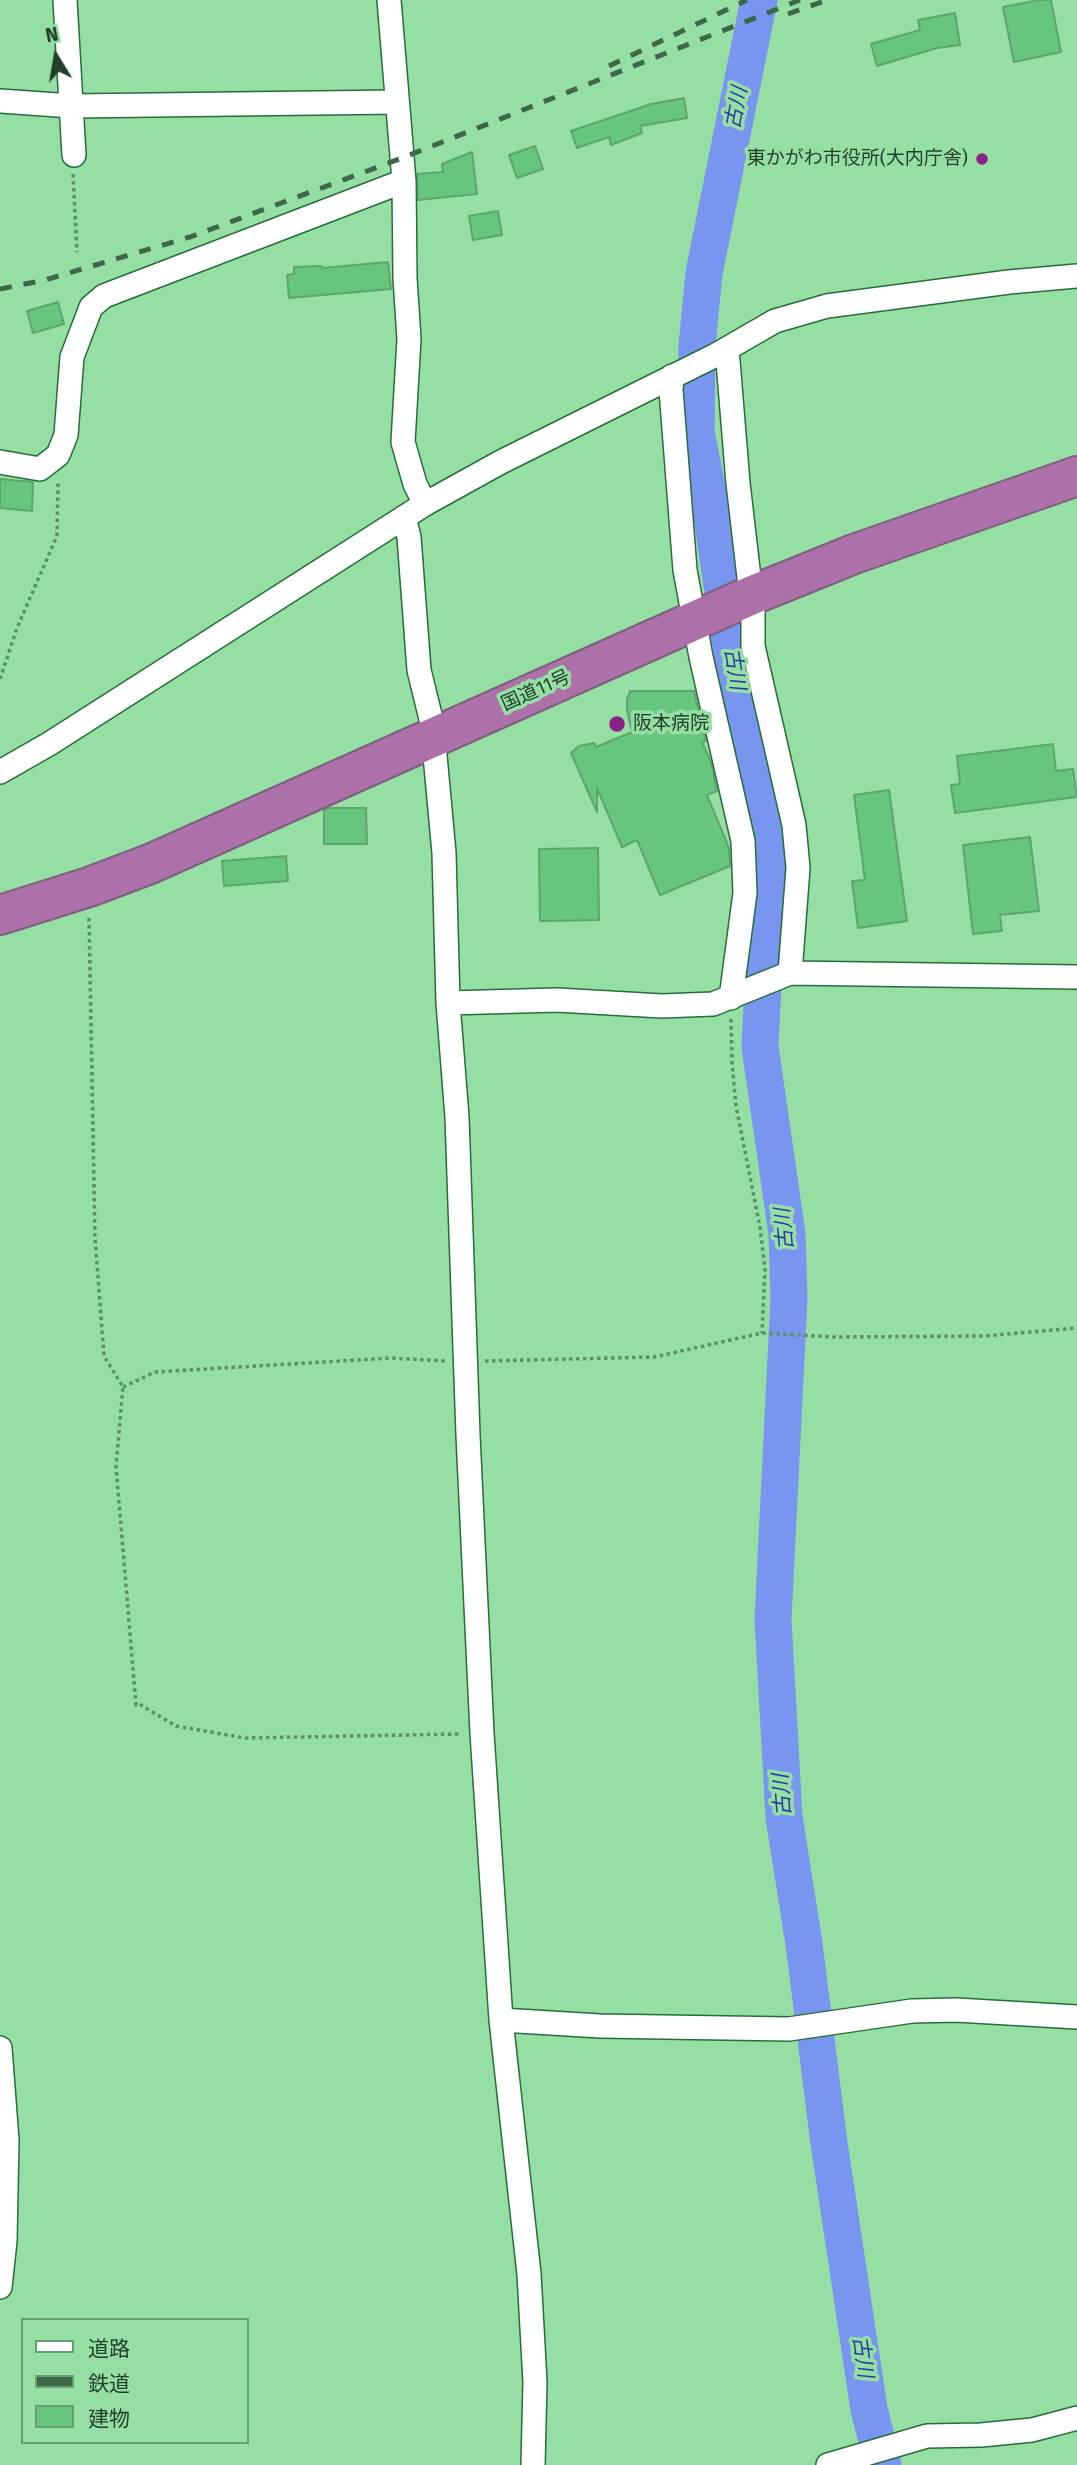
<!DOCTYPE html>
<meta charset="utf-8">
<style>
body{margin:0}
#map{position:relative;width:1077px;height:2465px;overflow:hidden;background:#96dfa4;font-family:"Fira Sans","Noto Sans JP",sans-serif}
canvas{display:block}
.legend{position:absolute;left:21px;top:2318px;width:228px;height:126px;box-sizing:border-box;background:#96dfa4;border:2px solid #689f73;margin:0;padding:9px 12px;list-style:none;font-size:21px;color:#224029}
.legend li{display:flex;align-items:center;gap:14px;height:35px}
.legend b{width:35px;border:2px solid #689f73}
.north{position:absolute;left:21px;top:21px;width:70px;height:70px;-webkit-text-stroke:5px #96dfa4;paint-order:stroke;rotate:349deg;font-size:19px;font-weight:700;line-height:28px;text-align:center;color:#224029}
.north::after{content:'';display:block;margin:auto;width:24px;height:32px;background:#224029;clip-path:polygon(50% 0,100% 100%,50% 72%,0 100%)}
</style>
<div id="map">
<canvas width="1077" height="2465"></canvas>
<ul class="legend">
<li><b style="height:9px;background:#fff"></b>道路</li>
<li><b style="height:9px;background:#3e6747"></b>鉄道</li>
<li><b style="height:19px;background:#67c67d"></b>建物</li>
</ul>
<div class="north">N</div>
</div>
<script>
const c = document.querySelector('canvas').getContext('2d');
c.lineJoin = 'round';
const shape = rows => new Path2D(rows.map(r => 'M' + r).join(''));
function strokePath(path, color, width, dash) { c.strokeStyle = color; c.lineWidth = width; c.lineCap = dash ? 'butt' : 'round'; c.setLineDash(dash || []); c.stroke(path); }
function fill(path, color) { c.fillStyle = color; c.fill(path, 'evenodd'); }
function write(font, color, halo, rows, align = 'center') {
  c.font = font + ' "Fira Sans","Noto Sans JP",sans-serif'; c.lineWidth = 7; c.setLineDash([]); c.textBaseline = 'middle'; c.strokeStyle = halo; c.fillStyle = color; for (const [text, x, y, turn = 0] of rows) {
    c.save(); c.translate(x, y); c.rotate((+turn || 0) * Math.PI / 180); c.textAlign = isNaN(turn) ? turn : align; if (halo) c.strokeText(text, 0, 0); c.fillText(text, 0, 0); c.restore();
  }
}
const river = shape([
 [759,0,704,273,697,346,696,432,710,502,739,705,769,817,771,887,764,962,760,1047,787,1234,789,1298,773,1619,784,1817,804,1944,829,2143,869,2409,883,2465]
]);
const building = shape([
 [1039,0,1051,0,1061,52,1014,62,1003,7,1039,0],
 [955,13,960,45,937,48,877,66,871,44,920,30,918,20,955,13],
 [684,98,687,118,640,126,642,133,611,145,609,137,577,148,571,131,651,104,684,98],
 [535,146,543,169,517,178,509,155,535,146],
 [472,152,477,194,418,200,417,174,443,172,442,164,472,152],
 [498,211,502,235,473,240,469,216,498,211],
 [388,262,391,289,289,298,287,275,294,274,294,267,322,266,322,268,388,262],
 [58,302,64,324,33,333,27,311,58,302],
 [0,479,33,482,32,511,0,508,0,479],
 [630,691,694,691,706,741,702,742,711,762,717,791,707,795,729,848,730,866,660,895,637,840,622,847,597,788,597,812,571,753,579,746,594,743,596,747,632,732,627,710,627,699,630,691],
 [1053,744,1056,771,1073,769,1077,797,955,813,951,785,960,784,957,756,1053,744],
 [889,790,907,921,858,928,852,881,865,880,854,795,889,790],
 [329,808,366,808,367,844,324,844,324,810,329,808],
 [1030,837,1039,911,1000,915,1002,931,973,934,963,845,1030,837],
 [598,848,599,920,540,921,539,849,598,848],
 [286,856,288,881,224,886,222,861,286,856]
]);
const path = shape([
 [73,174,77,252],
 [0,679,17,628,57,536,58,482],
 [89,918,95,1238,104,1356,123,1387,116,1466,136,1705,139,1704,176,1726,245,1738,460,1734],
 [731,1019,732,1062,736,1106,760,1227,765,1269,762,1333],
 [485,1361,654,1357,762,1333,834,1337,984,1336,1077,1328],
 [123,1387,155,1372,391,1358,446,1361]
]);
const street = shape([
 [65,0,74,155],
 [389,0,404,181,405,278,409,339,403,442,415,484,425,504],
 [0,101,72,106,397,102],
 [727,349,738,483,753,612,753,646,794,825,798,868,790,973],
 [672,376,671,390,685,570,701,657,743,841,745,893,731,998],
 [0,462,40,469,58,455,66,435,72,357,91,307,104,296,404,181],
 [404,517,409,537,419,670,432,723,444,853,448,1003,457,1117,468,1435,482,1733,501,2020,529,2274,535,2382,533,2465],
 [0,772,49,744,425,504,501,462,716,355,775,321,827,306,1009,282,1077,276],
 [448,1003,557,1000,662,1006,713,1004,790,973,1077,977],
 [501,2020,600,2026,789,2029,912,2011,956,2010,1077,2017],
 [0,2048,7,2140,5,2241,0,2287],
 [828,2465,927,2436,981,2435,1032,2430,1077,2418]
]);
const highway = shape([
 [0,915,89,887,150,864,750,596,854,554,1077,476]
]);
const rail = shape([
 [788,14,827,0],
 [609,66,747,0],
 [0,289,45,280,190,237,402,158,800,0]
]);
const markers = [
 [982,159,7,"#8a2186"],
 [617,724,9,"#8a2186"]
];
const poiNames = [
 ["東かがわ市役所(大内庁舎)",968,159],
 ["阪本病院",633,724,"left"]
];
const streetNames = [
 ["国道11号",536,691,-24]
];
const waterNames = [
 ["古川",737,108,-79],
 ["古川",734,669,81],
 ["古川",785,1229,-95],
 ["古川",783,1795,-94],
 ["古川",862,2357,82]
];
strokePath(river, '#7895f0', 37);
fill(building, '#67c67d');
strokePath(building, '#5da46d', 2);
strokePath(street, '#256e3a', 26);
strokePath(highway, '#7c607c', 42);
strokePath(path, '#5c9067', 3.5, [3.5, 3.5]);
strokePath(street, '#fff', 23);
strokePath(highway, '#ac71a8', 38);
strokePath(rail, '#3e6747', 5, [12, 12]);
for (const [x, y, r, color] of markers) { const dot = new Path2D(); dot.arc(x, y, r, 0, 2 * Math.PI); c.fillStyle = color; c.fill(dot); strokePath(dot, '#96dfa4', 2.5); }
write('19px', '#224029', '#96dfa4', poiNames, 'right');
write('19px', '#224029', '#96dfa4', streetNames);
write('italic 21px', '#293ca4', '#96dfa4', waterNames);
</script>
